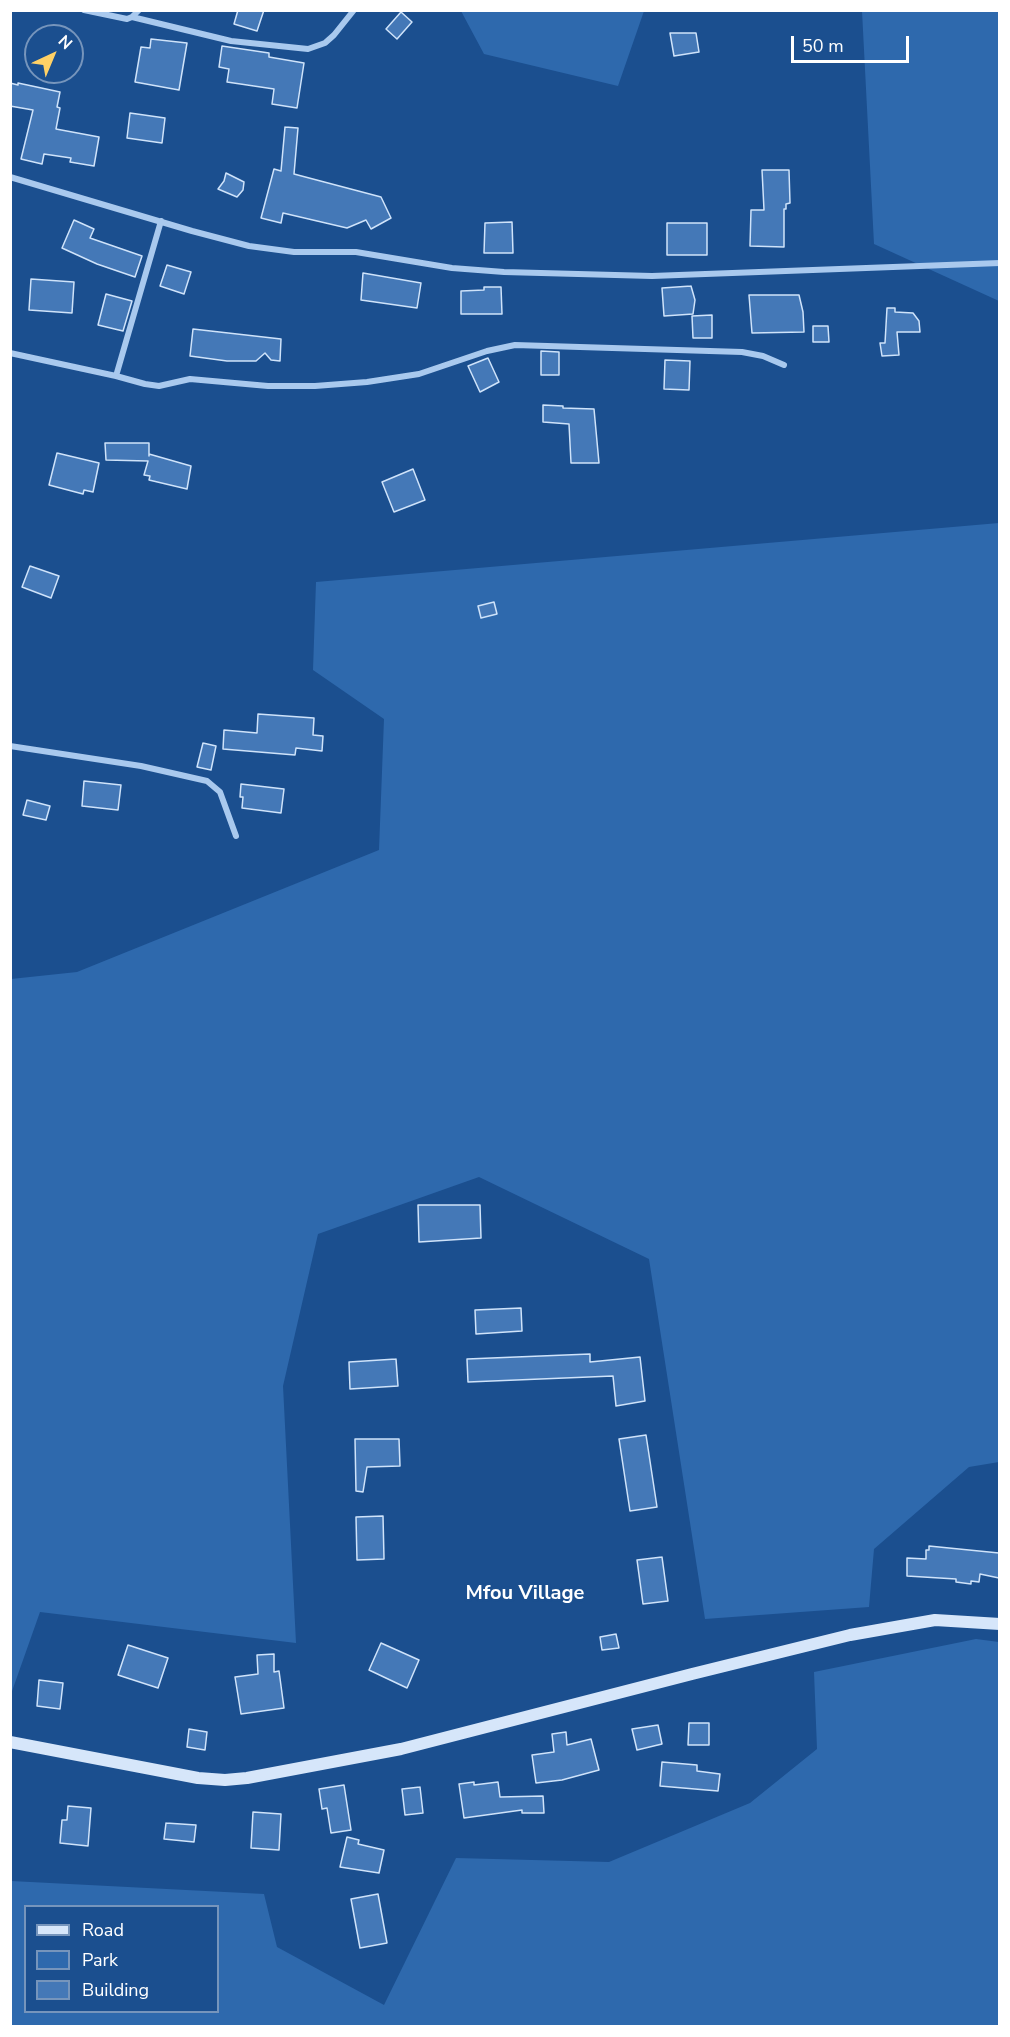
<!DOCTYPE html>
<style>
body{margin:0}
#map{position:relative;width:1010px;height:2037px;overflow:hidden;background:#1b4f8f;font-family:"Nunito Sans",sans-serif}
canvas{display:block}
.frame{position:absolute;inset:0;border:12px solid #fff;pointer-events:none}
.legend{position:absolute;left:24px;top:1905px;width:195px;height:108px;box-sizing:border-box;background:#1b4f8f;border:2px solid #7695bc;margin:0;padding:8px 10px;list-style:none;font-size:18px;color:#fff}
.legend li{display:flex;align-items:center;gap:12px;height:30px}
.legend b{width:30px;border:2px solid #7695bc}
.north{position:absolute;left:24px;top:24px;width:60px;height:60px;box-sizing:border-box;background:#1b4f8f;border:2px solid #7695bc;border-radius:50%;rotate:44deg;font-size:16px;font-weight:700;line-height:24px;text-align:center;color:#fff}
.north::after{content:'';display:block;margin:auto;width:21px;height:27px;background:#ffd166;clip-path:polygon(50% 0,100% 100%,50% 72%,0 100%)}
.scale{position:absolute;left:791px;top:36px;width:118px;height:27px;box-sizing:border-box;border:3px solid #fff;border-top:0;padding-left:8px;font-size:18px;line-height:21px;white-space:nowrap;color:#fff;-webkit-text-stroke:4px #1b4f8f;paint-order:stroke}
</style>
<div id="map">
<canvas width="1010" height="2037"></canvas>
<div class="frame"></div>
<ul class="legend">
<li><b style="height:8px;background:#d6e6fa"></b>Road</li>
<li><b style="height:16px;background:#2e69ad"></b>Park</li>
<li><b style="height:16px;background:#4478b7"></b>Building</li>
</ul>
<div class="north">N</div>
<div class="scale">50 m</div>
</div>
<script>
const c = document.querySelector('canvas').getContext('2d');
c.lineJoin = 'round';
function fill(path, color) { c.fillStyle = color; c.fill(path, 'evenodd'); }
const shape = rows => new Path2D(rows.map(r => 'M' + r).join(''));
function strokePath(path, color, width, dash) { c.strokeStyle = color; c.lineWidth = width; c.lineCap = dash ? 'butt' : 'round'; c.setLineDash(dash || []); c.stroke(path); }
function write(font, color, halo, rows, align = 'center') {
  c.font = font + ' "Nunito Sans",sans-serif'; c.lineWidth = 5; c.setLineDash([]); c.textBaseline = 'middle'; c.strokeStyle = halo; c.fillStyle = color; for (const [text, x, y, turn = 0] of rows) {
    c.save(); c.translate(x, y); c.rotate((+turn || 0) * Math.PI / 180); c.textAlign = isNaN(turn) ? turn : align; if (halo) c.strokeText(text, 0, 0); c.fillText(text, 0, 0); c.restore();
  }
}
const green = shape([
 [461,11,644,11,618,86,484,54],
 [862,11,999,11,999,301,874,244],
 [999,523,999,1462,969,1467,874,1549,869,1607,705,1619,649,1259,479,1177,318,1234,283,1386,296,1643,40,1612,11,1694,11,979,77,972,379,850,384,719,313,670,316,582],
 [976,1639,999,1642,999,2026,11,2026,11,1881,264,1894,277,1947,384,2005,456,1858,609,1862,750,1803,817,1749,814,1672],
 [26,1906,218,1906,218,2012,26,2012]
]);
const building = shape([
 [238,10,264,10,257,31,234,24,238,10],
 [401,12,412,22,397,39,386,29,401,12],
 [670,33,696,33,699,52,674,56,670,33],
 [151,39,187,43,179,90,135,82,141,47,150,48,151,39],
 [222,46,269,53,269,57,304,63,297,108,272,104,274,89,227,82,229,69,219,67,222,46],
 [10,83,18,85,18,83,60,92,57,107,60,108,56,129,99,137,94,166,70,162,71,158,44,154,42,164,21,159,33,110,10,106,10,83],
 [130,113,165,118,162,143,127,138,130,113],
 [285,127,298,128,294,174,381,197,391,218,371,229,366,220,347,228,283,213,281,223,261,218,274,169,281,171,285,127],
 [762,170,789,170,790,203,786,204,786,209,784,209,784,247,750,246,751,210,764,210,762,170],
 [226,173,244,182,243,190,237,197,218,189,224,181,226,173],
 [74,220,94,229,90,238,142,256,135,277,97,264,62,248,74,220],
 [512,222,513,253,484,253,485,223,512,222],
 [667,223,707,223,707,255,667,255,667,223],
 [167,265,191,272,184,294,160,286,167,265],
 [363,273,421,283,417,308,361,300,363,273],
 [31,279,74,282,72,313,29,310,31,279],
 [691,286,695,300,693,314,664,316,662,288,691,286],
 [484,287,501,287,502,314,461,314,461,291,484,290,484,287],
 [106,294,132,301,123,331,98,325,106,294],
 [749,295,799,295,803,312,804,332,752,333,749,295],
 [887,308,895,308,895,312,913,313,919,321,920,332,897,332,899,355,882,356,880,343,885,343,887,308],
 [712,315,712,338,693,338,692,316,712,315],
 [813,326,828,326,829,342,813,342,813,326],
 [193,329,281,339,280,361,271,360,265,353,256,361,227,361,190,356,193,329],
 [541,351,559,352,559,375,541,375,541,351],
 [488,358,499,382,480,392,468,366,488,358],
 [665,360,690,361,689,390,664,389,665,360],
 [543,405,563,406,563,408,594,409,599,463,571,463,569,424,543,422,543,405],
 [105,443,149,443,149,456,149,454,191,466,187,489,149,480,150,476,144,475,148,461,106,460,105,443],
 [57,453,99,463,93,492,84,490,83,494,49,485,57,453],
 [413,469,425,500,394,512,382,482,413,469],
 [30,566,59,576,51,598,22,587,30,566],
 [494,602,497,614,481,618,478,606,494,602],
 [258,714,314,718,313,735,323,736,322,751,296,748,295,755,223,749,224,730,257,733,258,714],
 [203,743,216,746,211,770,197,767,203,743],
 [84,781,121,785,118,810,82,806,84,781],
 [241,784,284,789,281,813,242,808,243,797,240,797,241,784],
 [27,800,50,806,46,820,23,815,27,800],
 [418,1205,480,1205,481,1238,419,1242,418,1205],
 [521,1308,522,1331,476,1334,475,1310,521,1308],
 [590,1354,590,1362,640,1357,645,1401,616,1406,613,1376,468,1382,467,1359,590,1354],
 [396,1359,398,1386,350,1389,349,1362,396,1359],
 [646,1435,657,1507,630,1511,619,1439,646,1435],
 [355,1439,399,1439,400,1466,367,1467,363,1492,356,1491,355,1439],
 [383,1516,384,1559,357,1560,356,1517,383,1516],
 [929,1546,999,1553,999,1578,980,1574,979,1582,971,1581,971,1584,956,1582,956,1579,907,1576,907,1558,926,1559,926,1550,929,1550,929,1546],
 [662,1557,668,1601,643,1604,637,1560,662,1557],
 [616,1634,619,1648,602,1650,600,1637,616,1634],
 [381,1643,419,1660,407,1688,369,1670,381,1643],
 [128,1645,168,1658,158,1688,118,1675,128,1645],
 [274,1654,274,1672,279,1671,284,1708,241,1714,235,1677,258,1674,257,1655,274,1654],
 [39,1680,63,1683,60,1709,37,1706,39,1680],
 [689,1723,709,1723,709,1745,688,1745,689,1723],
 [658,1725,662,1744,637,1750,632,1729,658,1725],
 [189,1729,207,1732,205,1750,187,1747,189,1729],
 [566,1732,567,1745,591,1739,599,1770,562,1780,536,1783,532,1755,554,1752,552,1734,566,1732],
 [662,1762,697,1765,697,1771,720,1774,718,1791,660,1786,662,1762],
 [474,1782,474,1785,498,1782,500,1797,543,1796,544,1813,522,1813,522,1810,464,1818,459,1784,474,1782],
 [344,1785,351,1830,331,1833,327,1808,322,1809,319,1789,344,1785],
 [420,1787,423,1813,405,1815,402,1789,420,1787],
 [68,1806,91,1808,88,1846,60,1843,62,1820,67,1820,68,1806],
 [253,1812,281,1814,279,1850,251,1848,253,1812],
 [166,1823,196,1825,194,1842,164,1839,166,1823],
 [347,1837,359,1840,358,1844,384,1850,379,1873,340,1867,347,1837],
 [378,1894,387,1943,360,1948,351,1899,378,1894]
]);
const minor = shape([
 [84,10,127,19,132,17,139,10],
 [132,17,231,41,308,49,325,43,334,35,354,10],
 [10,177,192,231,249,246,294,252,356,252,452,268,504,272,652,276,1000,263],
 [10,353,116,376,161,221],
 [116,376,145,384,159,386,190,379,268,386,315,386,367,382,419,374,487,351,515,345,742,352,763,356,784,365],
 [10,746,141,766,207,781,220,792,236,836]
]);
const secondary = shape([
 [10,1742,198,1778,225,1780,247,1778,401,1749,692,1674,850,1635,935,1620,1000,1624]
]);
const quarterNames = [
 ["Mfou Village",525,1594]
];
fill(green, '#2e69ad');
fill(building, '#4478b7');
strokePath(building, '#cfe3fa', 1.5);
strokePath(minor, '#a9c9ee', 6);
strokePath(secondary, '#d6e6fa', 12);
write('bold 20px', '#fff', '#1b4f8f', quarterNames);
</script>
